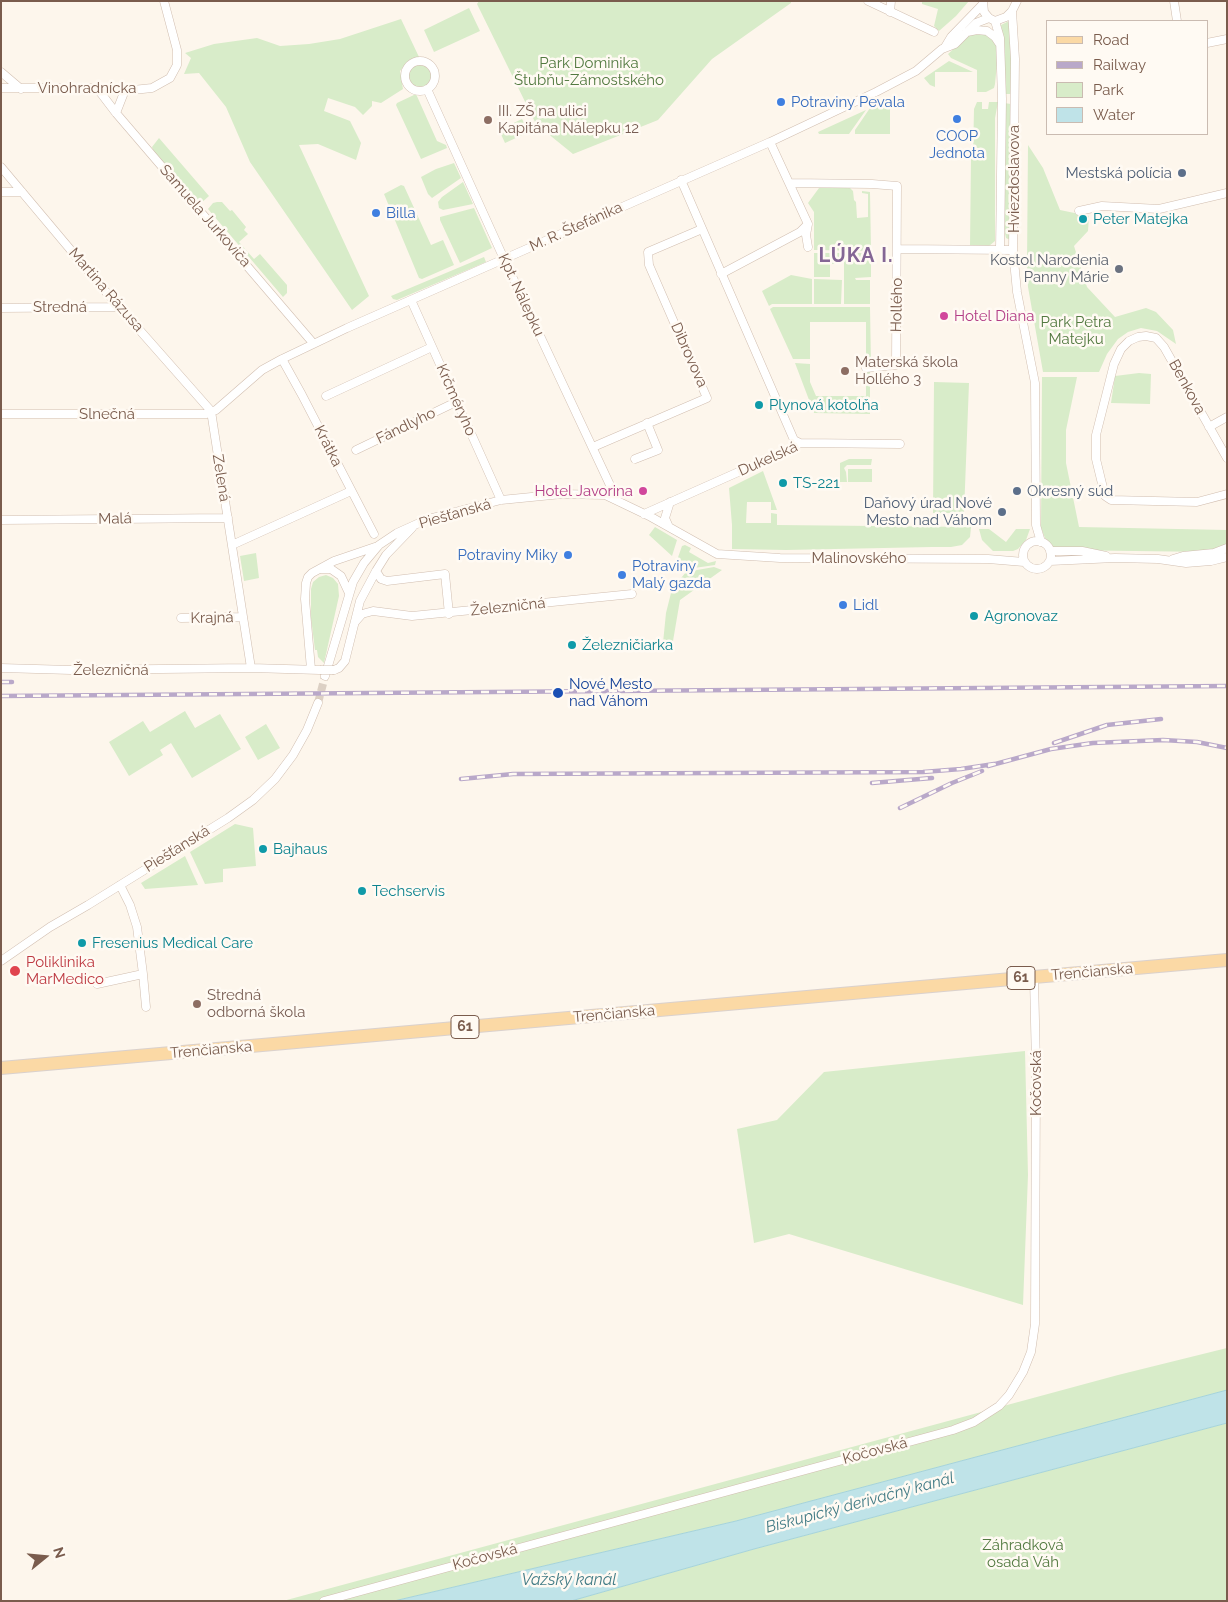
<!DOCTYPE html>
<meta charset="utf-8">
<style>
body{margin:0}
#map{position:relative;width:1228px;height:1602px;overflow:hidden;background:#fdf6ec;font-family:Raleway,sans-serif}
canvas{display:block}
.frame{position:absolute;inset:0;border:2px solid #7a5c4d;pointer-events:none}
.legend{position:absolute;left:1046px;top:20px;width:162px;height:115px;box-sizing:border-box;background:#fffaf3;border:1px solid #cabbb1;margin:0;padding:6px 9px;list-style:none;font-size:15px;color:#7a5c4d}
.legend li{display:flex;align-items:center;gap:10px;height:25px}
.legend b{width:25px;border:1px solid #cabbb1}
.north{position:absolute;left:20px;top:1532px;width:50px;height:50px;-webkit-text-stroke:4px #fffaf3;paint-order:stroke;rotate:73deg;font-size:14px;font-weight:700;line-height:20px;text-align:center;color:#7a5c4d}
.north::after{content:'';display:block;margin:auto;width:18px;height:22px;background:#7a5c4d;clip-path:polygon(50% 0,100% 100%,50% 72%,0 100%)}
</style>
<div id="map">
<canvas width="1228" height="1602"></canvas>
<div class="frame"></div>
<ul class="legend">
<li><b style="height:6px;background:#fbd9a5"></b>Road</li>
<li><b style="height:6px;background:#b9a8c9"></b>Railway</li>
<li><b style="height:14px;background:#d8ecc9"></b>Park</li>
<li><b style="height:14px;background:#bfe3e8"></b>Water</li>
</ul>
<div class="north">N</div>
</div>
<script>
const c = document.querySelector('canvas').getContext('2d');
c.lineJoin = 'round';
function fill(path, color) { c.fillStyle = color; c.fill(path, 'evenodd'); }
const shape = rows => new Path2D(rows.map(r => 'M' + r).join(''));
function strokePath(path, color, width, dash) { c.strokeStyle = color; c.lineWidth = width; c.lineCap = dash ? 'butt' : 'round'; c.setLineDash(dash || []); c.stroke(path); }
function write(font, color, halo, rows, align = 'center') {
  c.font = font + ' Raleway,sans-serif'; c.lineWidth = 5; c.setLineDash([]); c.textBaseline = 'middle'; c.strokeStyle = halo; c.fillStyle = color; for (const [text, x, y, turn = 0] of rows) {
    c.save(); c.translate(x, y); c.rotate((+turn || 0) * Math.PI / 180); c.textAlign = isNaN(turn) ? turn : align; if (halo) c.strokeText(text, 0, 0); c.fillText(text, 0, 0); c.restore();
  }
}
const green = shape([
 [479,1,791,1,791,3,712,59,658,120,573,154,536,124,477,4],
 [922,1,969,1,956,16,939,31,934,26,938,9,922,4],
 [469,8,480,31,434,52,424,30],
 [401,19,419,57,409,60,400,71,403,89,381,103,372,101,372,106,363,115,355,107,328,98,324,111,350,121,361,143,356,160,318,144,299,145,369,296,352,310,250,162,226,107,199,73,184,74,191,58,185,53,214,44,257,38,280,46,309,44,340,39],
 [1009,21,1011,41,1011,94,1004,94,1005,56,1001,25],
 [982,32,991,37,998,49,998,53,995,84,994,88,986,92,977,92,977,70,951,58,948,54,970,34],
 [949,61,973,72,935,72,935,87,930,85,924,78],
 '409 76a11 11 0 1 1 22 0a11 11 0 1 1-22 0Z',
 [416,94,437,141,446,145,447,148,421,159,396,105,397,103],
 [977,102,982,102,982,109,988,109,989,102,998,102,995,118,995,241,989,246,970,246,971,157,973,157,974,109],
 [1004,103,1011,104,1011,238,1008,239,1006,238,1002,218],
 [882,104,890,104,890,134,855,134,855,130,870,108],
 [866,110,849,134,819,134,818,132],
 [522,119,529,132,505,143,499,130],
 [159,138,209,196,199,205,154,153,152,147],
 [1028,145,1043,168,1060,210,1089,216,1088,231,1074,246,1087,287,1115,317,1146,308,1156,312,1173,330,1176,344,1157,331,1141,328,1128,332,1118,339,1107,354,1099,372,1043,372,1028,287,1027,264],
 [454,163,461,178,432,198,428,194,421,177,436,169],
 [463,182,473,204,443,210,439,208,438,202,442,197],
 [401,185,404,186,431,245,443,240,454,265,422,279,419,278,384,194],
 [819,188,850,188,853,191,854,200,856,202,857,218,868,217,868,194,862,193,862,191,870,192,871,251,814,250,814,212,808,203],
 [217,202,222,202,230,211,232,210,246,227,244,230,248,234,239,242,254,259,260,254,287,285,287,293,283,297,208,209,213,203],
 [474,208,492,248,460,263,440,220,440,217],
 [814,253,842,253,842,264,830,264,830,277,814,277],
 [844,253,871,253,871,277,855,278,856,280,870,280,870,304,844,304],
 [484,257,486,262,397,300,393,299,391,296],
 [791,275,812,279,812,304,772,304,769,306,762,291],
 [814,279,842,280,841,304,814,304],
 [773,307,870,307,871,366,866,366,866,322,810,322,810,359,793,359,770,309],
 [795,363,810,364,810,382,816,396,866,396,866,370,870,370,870,414,814,413],
 [1139,373,1151,374,1150,404,1111,403,1115,376],
 [1042,377,1077,377,1066,430,1066,463,1079,527,1227,530,1227,545,1210,552,1058,550,1052,546,1045,538,1041,528],
 [934,382,969,383,964,513,933,513],
 [849,459,872,459,871,465,847,465,844,468,846,472,847,482,840,482,840,463],
 [848,469,872,469,872,482,848,482],
 [763,471,777,510,771,510,771,502,747,502,746,523,771,523,771,513,777,514,777,525,971,527,970,537,962,545,951,547,932,547,786,550,732,549,732,525,729,488],
 [655,527,677,540,672,556,649,535],
 [979,529,989,529,1006,542,1016,529,1030,529,1026,540,1018,549,1013,551,993,551,982,540],
 [685,545,691,548,689,552,708,563,716,561,715,565,680,570,675,566,682,546],
 [256,553,259,578,244,581,240,556],
 [714,567,722,570,680,600,673,641,663,643,666,613,671,593,677,583,686,572],
 [326,575,333,578,338,584,339,596,324,663,318,657,317,650,315,650,311,618,311,589,313,582,319,577],
 [185,711,195,728,220,714,241,749,192,778,171,743,160,750,163,755,129,776,109,742,143,721,150,732],
 [266,724,280,748,258,760,245,737],
 [235,824,253,828,256,866,223,869,223,882,205,884,190,852],
 [185,856,198,885,145,889,141,883],
 [1025,1051,1028,1175,1023,1305,789,1234,754,1243,737,1129,777,1120,824,1072],
 [1227,1348,1227,1390,736,1521,394,1601,283,1601,1118,1375],
 [1227,1423,1227,1601,571,1601,754,1549]
]);
const water = shape([
 [1227,1390,1227,1423,754,1549,571,1601,394,1601,736,1521,1227,1390]
]);
const streetTunnel = shape([
 [318,703,325,676]
]);
const street = shape([
 [868,1,934,32],
 [983,1,984,12,989,18,995,21,1006,17,1012,11,1017,1],
 [1174,1,1177,21],
 [1012,11,1015,59,1013,250,1017,292,1035,383,1036,525,1041,542],
 [890,12,891,1],
 [995,21,1000,38,1002,99,1000,250],
 [967,32,977,30,987,31,995,37,999,43],
 [1207,43,1227,39],
 [945,47,951,37,983,4],
 '405 76a15 15 0 1 1 30 0a15 15 0 1 1-30 0Z',
 [1,72,21,89],
 [1,88,91,88,133,90,152,88,170,78,177,65,177,50,164,1],
 [97,88,116,113,313,343],
 [427,89,504,259,617,500],
 [116,113,125,90],
 [770,142,808,224,806,235,808,247],
 [1,167,106,292,211,411],
 [681,180,794,440,800,443],
 [790,183,872,184,897,186,896,365,866,368],
 [1,192,22,192],
 [1079,211,1102,206,1159,209,1227,193],
 [898,249,1013,250],
 [721,274,800,232,808,224],
 [411,300,501,500],
 [1,308,120,307],
 [282,359,302,395,374,534],
 [326,396,432,347],
 [211,411,251,668],
 [1,414,206,414,216,410,262,370,282,359,347,328,770,142,876,92,916,71,942,49,955,44,976,23,989,18],
 [1209,427,1227,417],
 [593,447,707,398,649,265,648,252,702,229],
 [356,450,456,402],
 [1227,458,1164,347,1156,338,1146,336,1138,337,1129,341,1121,349,1114,364,1096,435,1096,459,1105,496,1111,500,1197,502,1227,494],
 [635,459,658,450,647,423],
 [644,514,790,449,800,443,900,444],
 [1,520,228,518],
 [669,527,665,518,670,502],
 '1023 555a14 14 0 1 1 28 0a14 14 0 1 1-28 0Z',
 [232,545,351,491],
 [1050,551,1082,551,1106,556],
 [1173,559,1183,556,1214,553,1227,548],
 [1050,561,1115,558,1158,559,1186,563,1211,561,1227,557],
 [322,569,331,569,341,576,349,593],
 [376,571,381,579,387,581,445,574,449,614],
 [181,618,242,617],
 [355,622,362,614,373,611,412,616,632,594],
 [1,668,71,670,251,668,320,670],
 [311,669,305,599,306,583,308,577,312,573,334,561,378,546],
 [334,670,339,668,345,661,360,601,376,571,386,555,412,528],
 [325,676,353,582,364,563,379,545,397,533,428,519,501,500,562,494,605,495,651,517,717,554,780,558,988,559,1024,562],
 [1,961,50,927,88,905,228,818,253,800,275,779,293,755,307,730,318,703],
 [143,974,146,1007],
 [97,984,143,974,137,927,130,905,120,885],
 [324,1601,953,1430,974,1422,999,1406,1009,1395,1023,1372,1031,1352,1035,1324,1036,1066,1034,977]
]);
const primary = shape([
 [1,1068,1227,960]
]);
const rail = shape([
 [1,682,12,682],
 [1,696,1227,686],
 [1054,743,1107,725,1161,719],
 [988,766,1051,749,1093,743,1163,740,1197,742,1227,748],
 [461,779,513,774,923,772,961,769,994,764],
 [872,783,932,778],
 [900,808,952,783,982,771]
]);
const streetBridge = shape([
 [320,670,334,670]
]);
const markers = [
 [781,102,5,"#3f7fe0"],
 [957,119,5,"#3f7fe0"],
 [488,120,5,"#8d6e63"],
 [1182,173,5,"#5c6f8a"],
 [376,213,5,"#3f7fe0"],
 [1083,219,5,"#0f9aa8"],
 [1119,269,5,"#6b7280"],
 [944,316,5,"#d1479c"],
 [845,371,5,"#8d6e63"],
 [759,405,5,"#0f9aa8"],
 [783,483,5,"#0f9aa8"],
 [643,491,5,"#d1479c"],
 [1017,491,5,"#5c6f8a"],
 [1002,512,5,"#5c6f8a"],
 [568,555,5,"#3f7fe0"],
 [622,575,5,"#3f7fe0"],
 [843,605,5,"#3f7fe0"],
 [974,616,5,"#0f9aa8"],
 [572,645,5,"#0f9aa8"],
 [558,693,6,"#1a4fb4"],
 [263,849,5,"#0f9aa8"],
 [362,891,5,"#0f9aa8"],
 [82,943,5,"#0f9aa8"],
 [15,971,6,"#e0444e"],
 [197,1004,5,"#8d6e63"]
];
const shields = [
 [1021,978,28],
 [465,1027,28]
];
const shieldNames = [
 ["61",1021,978],
 ["61",465,1027]
];
const parkNames = [
 ["Park Dominika",589,63],
 ["Štubňu-Zámostského",589,80],
 ["Park Petra",1076,322],
 ["Matejku",1076,339],
 ["Záhradková",1023,1545],
 ["osada Váh",1023,1562]
];
const streetNames = [
 ["Vinohradnícka",87,88],
 ["Hviezdoslavova",1014,179,-90],
 ["Samuela Jurkoviča",205,216,49],
 ["M. R. Štefánika",576,227,-24],
 ["Martina Rázusa",106,290,49],
 ["Kpt. Nálepku",521,295,65],
 ["Hollého",897,305,-89],
 ["Stredná",60,307],
 ["Dibrovova",689,355,66],
 ["Benkova",1187,387,61],
 ["Krčméryho",456,400,66],
 ["Slnečná",107,414],
 ["Fándlyho",406,426,-26],
 ["Krátka",328,446,63],
 ["Dukelská",768,459,-24],
 ["Zelená",221,478,81],
 ["Piešťanská",455,514,-16],
 ["Malá",115,519,-1],
 ["Malinovského",859,558],
 ["Železničná",508,607,-6],
 ["Krajná",212,618,-1],
 ["Železničná",111,670],
 ["Piešťanská",177,849,-32],
 ["Trenčianska",1092,972,-5],
 ["Trenčianska",614,1014,-5],
 ["Trenčianska",211,1050,-5],
 ["Kočovská",1036,1083,-90],
 ["Kočovská",875,1451,-15],
 ["Kočovská",485,1557,-15]
];
const shopNames = [
 ["Potraviny Pevala",791,102],
 ["COOP",957,136,"center"],
 ["Jednota",957,153,"center"],
 ["Billa",386,213],
 ["Potraviny Miky",558,555,"right"],
 ["Potraviny",632,566],
 ["Malý gazda",632,583],
 ["Lidl",853,605]
];
const educationNames = [
 ["III. ZŠ na ulici",498,111],
 ["Kapitána Nálepku 12",498,128],
 ["Materská škola",855,362],
 ["Hollého 3",855,379],
 ["Stredná",207,995],
 ["odborná škola",207,1012]
];
const serviceNames = [
 ["Mestská polícia",1172,173],
 ["Okresný súd",1027,491,"left"],
 ["Daňový úrad Nové",992,503],
 ["Mesto nad Váhom",992,520]
];
const cultureNames = [
 ["Peter Matejka",1093,219],
 ["Plynová kotolňa",769,405],
 ["TS-221",793,483],
 ["Agronovaz",984,616],
 ["Železničiarka",582,645],
 ["Bajhaus",273,849],
 ["Techservis",372,891],
 ["Fresenius Medical Care",92,943]
];
const worshipNames = [
 ["Kostol Narodenia",1109,260],
 ["Panny Márie",1109,277]
];
const hotelNames = [
 ["Hotel Diana",954,316],
 ["Hotel Javorina",633,491,"right"]
];
const transitNames = [
 ["Nové Mesto",569,684],
 ["nad Váhom",569,701]
];
const healthNames = [
 ["Poliklinika",26,962],
 ["MarMedico",26,979]
];
const waterNames = [
 ["Biskupický derivačný kanál",860,1503,-15],
 ["Važský kanál",569,1580]
];
const districtNames = [
 ["LÚKA I.",856,256]
];
fill(green, '#d8ecc9');
fill(water, '#bfe3e8');
strokePath(water, '#a5d3da', 1);
strokePath(streetTunnel, '#dcd0c4', 8, [8, 4]);
strokePath(street, '#d1beb0', 9);
strokePath(primary, '#dad1cd', 14);
strokePath(street, '#fff', 8);
strokePath(primary, '#fbd9a5', 12);
strokePath(rail, '#b9a8c9', 4.5);
strokePath(rail, '#fffaf3', 2.5, [8]);
strokePath(streetBridge, '#d1beb0', 9, []);
strokePath(streetBridge, '#fff', 8);
for (const [x, y, r, color] of markers) { const dot = new Path2D(); dot.arc(x, y, r, 0, 2 * Math.PI); c.fillStyle = color; c.fill(dot); strokePath(dot, '#fffaf3', 2); }
for (const [x, y, w] of shields) { const box = new Path2D(); box.roundRect(x - w / 2, y - 11.5, w, 23, 4); c.fillStyle = '#fffaf3'; c.fill(box); strokePath(box, '#7a5c4d', 1); }
write('bold 14px', '#7a5c4d', null, shieldNames);
write('15px', '#537a41', '#fffaf3', parkNames);
write('15px', '#7a5c4d', '#fffaf3', streetNames);
write('15px', '#366cbe', '#fffaf3', shopNames, 'left');
write('15px', '#785e54', '#fffaf3', educationNames, 'left');
write('15px', '#4e5e75', '#fffaf3', serviceNames, 'right');
write('15px', '#0d838f', '#fffaf3', cultureNames, 'left');
write('15px', '#5b616d', '#fffaf3', worshipNames, 'right');
write('15px', '#b23c85', '#fffaf3', hotelNames, 'left');
write('15px', '#164399', '#fffaf3', transitNames, 'left');
write('15px', '#be3a42', '#fffaf3', healthNames, 'left');
write('italic 16px', '#437c86', '#fffaf3', waterNames);
c.letterSpacing = '1px';
write('bold 20px', '#846695', '#fffaf3', districtNames);
c.letterSpacing = '0px';
</script>
